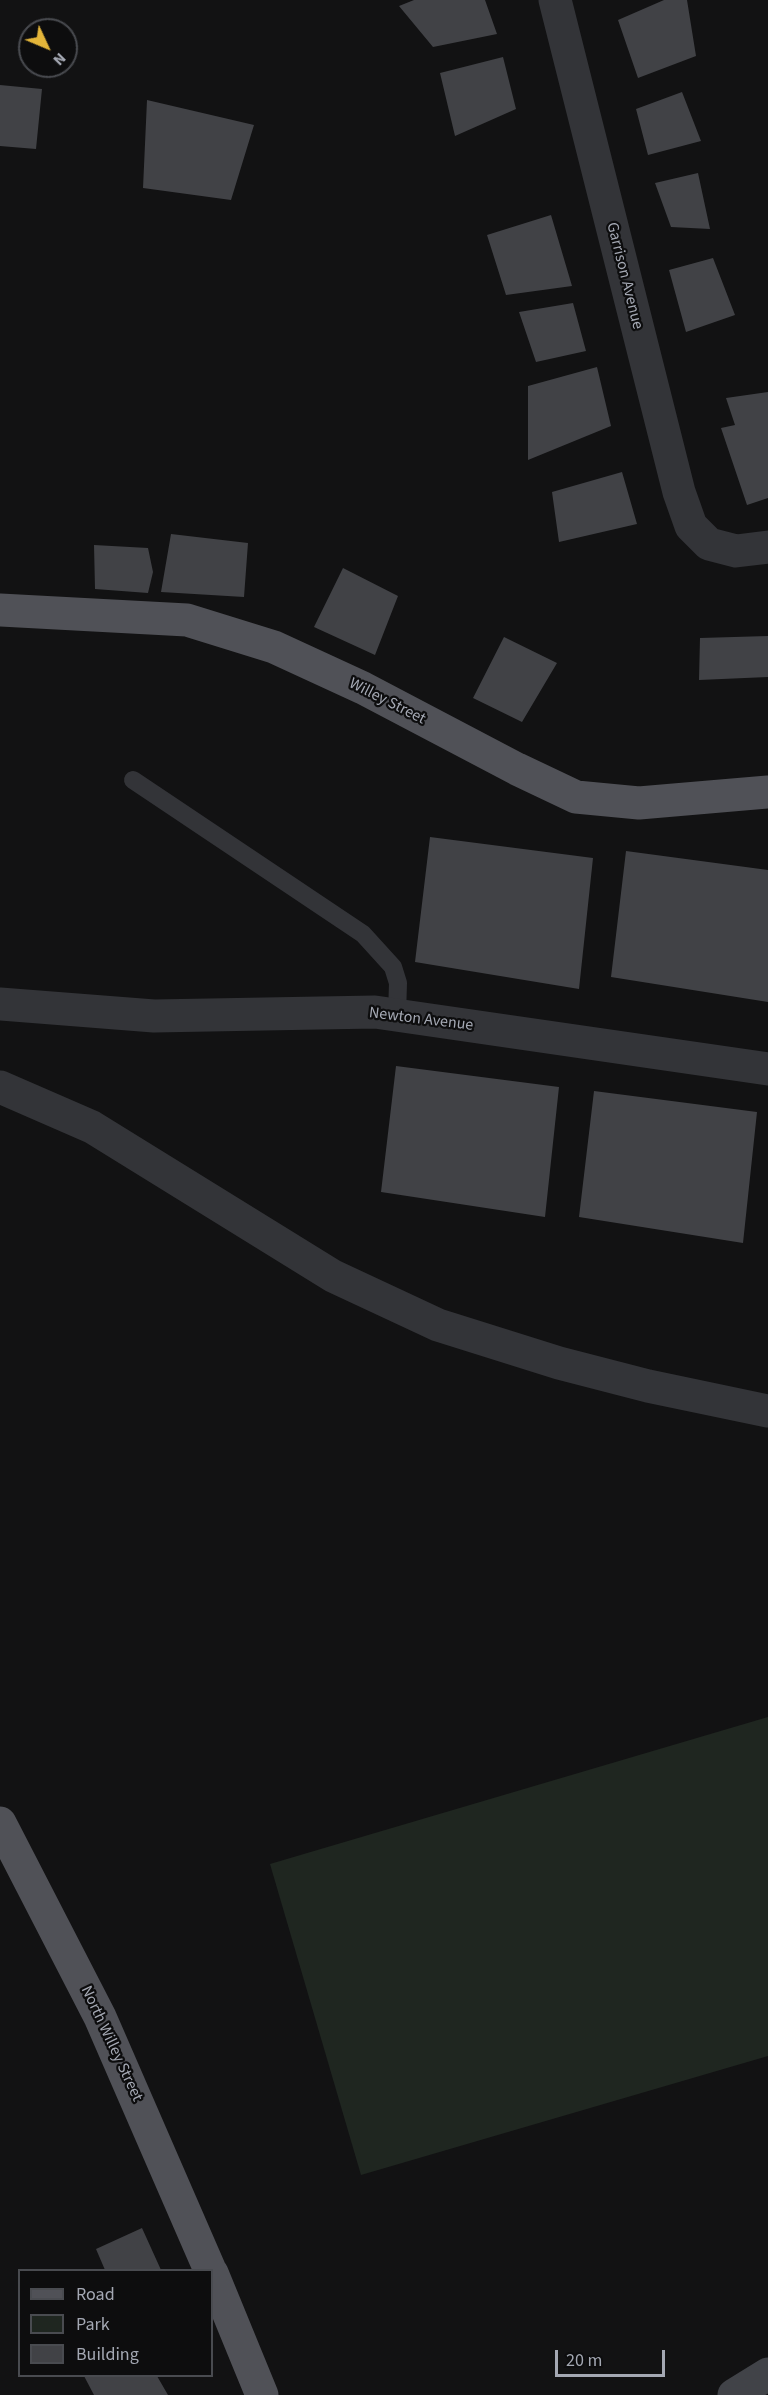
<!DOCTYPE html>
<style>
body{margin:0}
#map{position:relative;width:768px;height:2395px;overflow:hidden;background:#121213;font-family:"Source Sans 3",sans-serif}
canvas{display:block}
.legend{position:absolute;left:18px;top:2269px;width:195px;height:108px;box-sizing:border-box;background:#0d0d0e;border:2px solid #494b50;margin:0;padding:8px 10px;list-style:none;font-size:18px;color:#a4a8b3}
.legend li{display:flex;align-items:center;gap:12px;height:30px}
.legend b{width:30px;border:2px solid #494b50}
.north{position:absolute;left:18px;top:18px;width:60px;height:60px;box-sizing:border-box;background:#0d0d0e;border:2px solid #494b50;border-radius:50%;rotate:134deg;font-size:16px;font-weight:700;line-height:24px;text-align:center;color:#a4a8b3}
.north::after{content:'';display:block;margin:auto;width:21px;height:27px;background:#e3b53a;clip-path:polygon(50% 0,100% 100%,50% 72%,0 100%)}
.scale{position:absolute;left:555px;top:2350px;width:110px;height:27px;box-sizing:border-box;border:3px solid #a4a8b3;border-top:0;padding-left:8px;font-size:18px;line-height:21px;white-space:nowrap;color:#a4a8b3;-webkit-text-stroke:4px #0d0d0e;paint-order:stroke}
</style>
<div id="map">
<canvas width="768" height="2395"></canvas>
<ul class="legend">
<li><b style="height:8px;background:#505157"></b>Road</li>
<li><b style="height:16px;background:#1f2620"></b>Park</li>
<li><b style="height:16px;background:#414246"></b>Building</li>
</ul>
<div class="north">N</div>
<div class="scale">20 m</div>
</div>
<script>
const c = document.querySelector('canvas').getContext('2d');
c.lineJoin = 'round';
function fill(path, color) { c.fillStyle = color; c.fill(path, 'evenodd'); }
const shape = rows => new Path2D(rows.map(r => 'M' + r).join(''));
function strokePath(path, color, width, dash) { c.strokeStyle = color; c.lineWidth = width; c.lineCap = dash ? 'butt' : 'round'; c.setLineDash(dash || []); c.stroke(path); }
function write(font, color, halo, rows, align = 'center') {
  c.font = font + ' "Source Sans 3",sans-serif'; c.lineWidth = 4.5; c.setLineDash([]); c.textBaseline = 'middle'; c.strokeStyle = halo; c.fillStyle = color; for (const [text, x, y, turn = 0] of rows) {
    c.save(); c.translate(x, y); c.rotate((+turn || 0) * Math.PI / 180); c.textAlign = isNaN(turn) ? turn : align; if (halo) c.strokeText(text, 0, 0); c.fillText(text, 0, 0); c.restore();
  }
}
const green = shape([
 [768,1717,768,2056,361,2175,270,1864]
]);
const building = shape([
 [414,0,485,0,497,34,433,47,399,6],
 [664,0,687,0,696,56,638,78,618,20],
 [503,57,516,109,455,136,440,73],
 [0,85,42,89,36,149,0,146],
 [682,92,701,141,648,155,636,109],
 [147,100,254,125,231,200,143,188],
 [698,173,710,229,671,227,655,183],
 [551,215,572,286,506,295,487,235],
 [713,258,735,315,686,332,669,270],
 [573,303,586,351,536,362,519,312],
 [597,367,611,426,528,460,528,386],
 [768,392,768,498,747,505,721,428,735,425,726,398],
 [622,472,637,524,559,542,552,492],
 [171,534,248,543,244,597,161,592],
 [94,545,148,548,153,572,148,593,95,589],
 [343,568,398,596,375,655,314,627],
 [768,636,768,677,699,680,700,638],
 [504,637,557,663,522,722,473,698],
 [430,837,593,858,579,989,415,962],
 [626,851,768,870,768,1002,611,977],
 [396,1066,559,1087,545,1217,381,1192],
 [594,1091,757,1112,743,1243,579,1217],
 [142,2228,161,2270,105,2270,96,2249],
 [84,2376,157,2376,168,2395,94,2395]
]);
const lane = shape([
 [133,780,363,934,393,967,398,983,397,1015]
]);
const street = shape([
 [555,0,679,492,691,526,709,544,736,551,768,547],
 [0,1004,154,1016,375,1012,768,1069],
 [0,1087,92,1127,333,1276,438,1325,559,1363,648,1386,768,1411]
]);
const secondary = shape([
 [734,2395,768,2374]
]);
const primary = shape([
 [0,610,187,620,274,647,363,688,517,769,576,797,639,803,768,792],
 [0,1823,100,2017,210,2270],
 [212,2273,262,2395]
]);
const streetNames = [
 ["Garrison Avenue",624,276,76],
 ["Willey Street",387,702,27],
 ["Newton Avenue",421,1020,7],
 ["North Willey Street",111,2044,65]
];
fill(green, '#1f2620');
fill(building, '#414246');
strokePath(lane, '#333438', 18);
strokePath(street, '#333438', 33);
strokePath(secondary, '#414348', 33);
strokePath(primary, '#505157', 33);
write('16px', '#a4a8b3', '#0d0d0e', streetNames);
</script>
